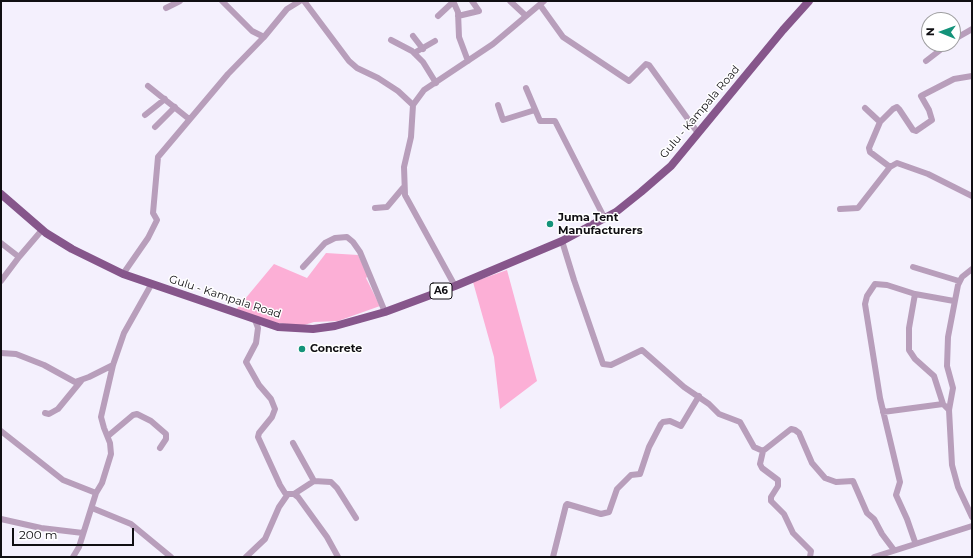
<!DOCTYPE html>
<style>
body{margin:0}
#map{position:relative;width:973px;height:558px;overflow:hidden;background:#f4f0fd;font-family:Montserrat,sans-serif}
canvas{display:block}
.frame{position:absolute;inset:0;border:2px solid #100f13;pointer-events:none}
.north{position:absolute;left:921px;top:12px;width:40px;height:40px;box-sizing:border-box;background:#fff;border:1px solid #9f9fa1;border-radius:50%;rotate:271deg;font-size:11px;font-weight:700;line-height:16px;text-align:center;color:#100f13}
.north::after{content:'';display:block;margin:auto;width:14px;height:18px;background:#14937a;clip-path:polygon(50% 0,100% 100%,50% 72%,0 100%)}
.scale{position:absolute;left:12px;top:528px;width:122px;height:18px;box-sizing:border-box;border:2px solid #100f13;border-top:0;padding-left:5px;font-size:12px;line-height:14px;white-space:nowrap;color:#100f13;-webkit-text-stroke:3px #fff;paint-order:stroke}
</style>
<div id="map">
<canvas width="973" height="558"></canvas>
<div class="frame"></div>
<div class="north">N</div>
<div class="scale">200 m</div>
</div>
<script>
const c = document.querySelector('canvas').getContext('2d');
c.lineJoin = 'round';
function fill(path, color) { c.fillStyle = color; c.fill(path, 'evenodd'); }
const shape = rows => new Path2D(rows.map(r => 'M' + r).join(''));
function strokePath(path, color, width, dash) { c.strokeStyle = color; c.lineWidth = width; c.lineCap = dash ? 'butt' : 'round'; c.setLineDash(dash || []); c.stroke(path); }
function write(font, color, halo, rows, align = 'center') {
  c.font = font + ' Montserrat,sans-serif'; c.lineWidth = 3; c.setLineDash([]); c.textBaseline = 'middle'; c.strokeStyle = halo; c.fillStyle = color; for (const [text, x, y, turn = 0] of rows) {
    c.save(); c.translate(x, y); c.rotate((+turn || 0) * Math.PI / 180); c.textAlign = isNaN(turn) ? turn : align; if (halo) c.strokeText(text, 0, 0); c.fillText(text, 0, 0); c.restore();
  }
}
const green = shape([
 [326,253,358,255,368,276,366,278,380,306,338,321,314,322,301,326,271,322,235,311,274,264,307,278],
 [507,270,537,381,500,409,494,357,473,282]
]);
const minor = shape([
 [222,1,252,31,264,37,287,9,300,1],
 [304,1,349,61,357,68,378,78,398,91,413,105],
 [453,1,458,12,459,37,468,61],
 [510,1,525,15],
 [540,5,563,37,629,81,646,64,649,65,698,133],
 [166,8,180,1],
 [438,16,453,2],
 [458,16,479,11,472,1],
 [413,36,423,49],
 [391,40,412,51,423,62,436,83],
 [953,40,972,29],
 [414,53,435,41],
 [926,61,948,44],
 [148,86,189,119],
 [526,88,540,121,555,121,605,219],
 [498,105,503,120,535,110],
 [865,108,880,122,893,109,897,107,899,109,913,130,916,131,932,120,929,110,921,96,954,79,972,76],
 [145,115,165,99],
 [880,122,869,148,870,152,890,167],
 [155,127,175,107],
 [375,208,387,207,403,188],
 [840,209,858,208,890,167,897,163,928,174,972,196],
 [562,241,574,280,603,364,611,365,642,350,684,387,709,404,719,414,740,422,754,447,763,451],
 [1,243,19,257],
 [303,267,325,243,335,238,347,237,353,242,360,252,385,312],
 [913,267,959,281],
 [972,269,962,277,958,285,948,337,947,366,953,388,949,410,952,465,958,487,972,517],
 [123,274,148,238,157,220,153,213,158,157,228,74,264,37],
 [1,281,19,257,42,230],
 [455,286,405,195,404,167,411,137,413,105,424,90,493,44,544,1],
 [915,294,909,328,909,350,915,359,934,376,943,404,949,410],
 [255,320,258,328,256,343,246,362,259,385,271,399,275,409,272,417,259,433,258,437,280,485,285,493,288,494],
 [1,353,16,354,44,365,75,382,89,377,113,365],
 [883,412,943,404],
 [45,413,49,414,58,409,81,381],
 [1,431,63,480,96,493],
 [108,436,133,415,137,414,151,421,166,434,166,439,160,448],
 [293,443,314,481],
 [294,494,314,481,331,482,337,488,356,518],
 [92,508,131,524,171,557],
 [1,519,41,528,83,533],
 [915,542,907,519,896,495,900,482,880,398,865,304,867,296,875,284,887,285,915,294,954,301],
 [73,557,79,547,96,493,102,483,111,454,110,443,104,428,101,417,113,365,124,333,151,285],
 [246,557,265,539,279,507,288,494,294,494,298,497,327,537,338,557],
 [553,557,566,505,567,504,601,514,609,512,617,489,631,475,640,474,649,447,661,424,663,422,670,421,681,426,699,396],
 [810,557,811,551,793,533,784,514,771,501,771,497,778,486,778,480,762,468,760,464,763,451,791,429,795,430,799,433,812,463,825,478,836,482,853,481,867,513,874,519,882,534,894,550],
 [874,557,972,526]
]);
const major = shape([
 [1,194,46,233,72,249,123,274,278,327,313,329,335,326,385,312,455,286,562,241,616,212,641,192,671,166,783,30,809,1]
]);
const markers = [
 [550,224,4,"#14937a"],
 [302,349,4,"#14937a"]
];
const shields = [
 [441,291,22]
];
const shieldNames = [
 ["A6",441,291]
];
const streetNames = [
 ["Gulu - Kampala Road",700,112,-50],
 ["Gulu - Kampala Road",225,297,18]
];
const poiNames = [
 ["Juma Tent",558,218],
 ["Manufacturers",558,231],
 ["Concrete",310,349]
];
fill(green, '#fcafd6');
strokePath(minor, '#b89ebb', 6);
strokePath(major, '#86568b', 8);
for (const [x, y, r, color] of markers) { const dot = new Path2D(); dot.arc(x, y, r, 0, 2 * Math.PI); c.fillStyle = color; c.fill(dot); strokePath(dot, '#fff', 1.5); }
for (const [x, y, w] of shields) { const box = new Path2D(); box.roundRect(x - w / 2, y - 8, w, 16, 3); c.fillStyle = '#fff'; c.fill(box); strokePath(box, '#100f13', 1); }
write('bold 10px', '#100f13', null, shieldNames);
write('11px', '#100f13', '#fff', streetNames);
write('bold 11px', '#100f13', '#fff', poiNames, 'left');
</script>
